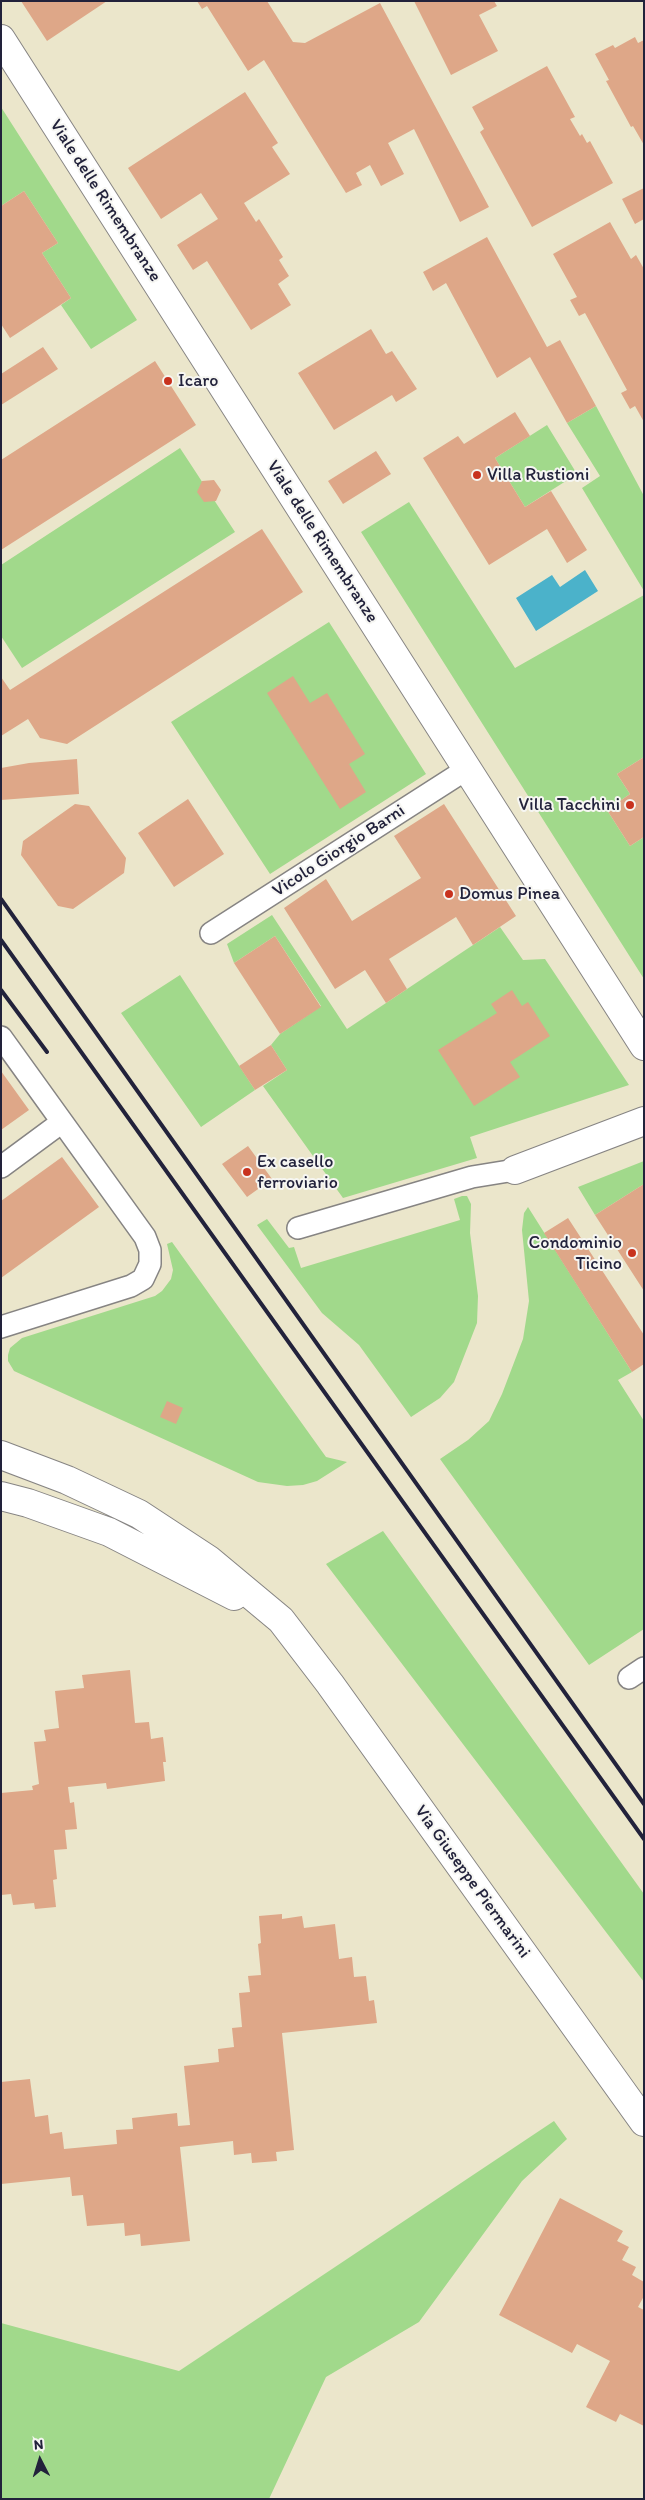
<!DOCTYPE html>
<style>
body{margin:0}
#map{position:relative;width:645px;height:2500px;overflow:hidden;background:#ebe6cb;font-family:Itim,sans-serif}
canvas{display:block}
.frame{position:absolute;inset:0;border:2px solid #22223b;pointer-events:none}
.north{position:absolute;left:15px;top:2435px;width:50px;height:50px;-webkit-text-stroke:4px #f6f6f2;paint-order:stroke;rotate:355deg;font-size:14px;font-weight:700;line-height:20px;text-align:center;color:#22223b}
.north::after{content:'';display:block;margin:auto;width:18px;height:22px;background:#22223b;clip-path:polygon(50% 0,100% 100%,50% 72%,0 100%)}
</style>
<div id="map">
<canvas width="645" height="2500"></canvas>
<div class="frame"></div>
<div class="north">N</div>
</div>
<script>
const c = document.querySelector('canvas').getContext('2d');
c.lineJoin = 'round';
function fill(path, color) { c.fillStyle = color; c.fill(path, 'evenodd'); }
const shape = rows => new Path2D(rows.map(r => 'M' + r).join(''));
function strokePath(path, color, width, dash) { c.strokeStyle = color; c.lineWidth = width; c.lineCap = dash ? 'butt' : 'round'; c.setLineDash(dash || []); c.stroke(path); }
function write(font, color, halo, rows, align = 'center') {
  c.font = font + ' Itim,sans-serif'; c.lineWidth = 4; c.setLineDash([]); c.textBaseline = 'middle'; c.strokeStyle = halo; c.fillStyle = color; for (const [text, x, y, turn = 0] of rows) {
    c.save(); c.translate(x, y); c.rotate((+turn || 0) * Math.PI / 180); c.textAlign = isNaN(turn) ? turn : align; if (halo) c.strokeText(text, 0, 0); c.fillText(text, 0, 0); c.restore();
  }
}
const green = shape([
 [1,107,137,320,91,349,61,305,71,298,42,253,58,243,24,191,1,206],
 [596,406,644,496,644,591,582,488,600,476,567,423],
 [547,425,577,474,525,507,495,458],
 [180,448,235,532,22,668,1,636,1,565],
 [409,502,515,668,644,595,644,757,617,774,630,794,607,810,630,846,644,837,644,979,361,532],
 [329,622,426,774,270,874,171,722],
 [272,915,347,1029,500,927,523,960,545,959,629,1085,470,1137,477,1158,343,1198,263,1086,287,1070,271,1045,280,1034,321,1006,275,936,234,963,227,944],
 [180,975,255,1090,201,1127,121,1013],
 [644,1161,644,1184,595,1215,578,1187],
 [462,1196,467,1196,471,1204,470,1233,478,1296,477,1323,454,1382,440,1398,411,1417,359,1345,322,1313,257,1225,267,1219,289,1248,294,1247,301,1268,460,1220,454,1199],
 [528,1207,632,1372,618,1380,644,1421,644,1629,589,1665,440,1459,468,1440,489,1421,502,1394,523,1339,529,1301,522,1230,524,1213],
 [172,1242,326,1457,347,1462,317,1481,303,1485,287,1486,258,1482,14,1371,8,1361,8,1355,10,1348,22,1338,155,1296,162,1291,171,1279,173,1270,167,1244],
 [383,1531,644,1894,644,1982,326,1564],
 [554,2121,567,2139,522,2181,419,2322,326,2377,269,2499,1,2499,1,2323,179,2371]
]);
const water = shape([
 [585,570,598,591,536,631,516,598,552,575,560,587]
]);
const building = shape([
 [21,1,107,1,47,41],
 [197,1,267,1,293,42,305,43,380,3,489,207,460,222,414,129,388,143,404,174,381,186,370,165,356,173,362,185,346,193,264,60,248,71,207,6,202,9],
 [414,1,494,1,497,6,479,15,498,51,451,75],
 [635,37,638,43,644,40,644,145,633,126,631,127,606,81,609,80,595,54,613,45,615,48],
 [547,66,575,117,570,119,580,136,582,134,587,143,590,141,613,183,532,227,480,132,484,129,472,107],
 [245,92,278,143,272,147,290,174,244,203,256,222,259,219,283,257,279,260,289,276,278,284,291,305,251,330,207,261,193,270,177,245,218,219,201,193,161,219,128,168],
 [644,188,644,219,635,224,622,199],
 [24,191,58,243,42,253,71,298,10,338,1,324,1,206],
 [610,222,631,259,636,255,644,269,644,422,635,406,630,409,621,393,627,390,585,313,579,316,570,300,577,297,553,254],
 [487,237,547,347,560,340,596,406,567,423,530,357,497,378,446,283,433,291,423,272],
 [371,329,386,354,392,351,417,389,396,402,392,395,334,430,298,373],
 [43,347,58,369,1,405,1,374],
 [155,361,196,425,1,550,1,460],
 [515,412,530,436,495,458,525,507,551,491,587,550,567,563,547,529,489,565,423,458,458,436,464,444],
 [376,451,391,474,343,504,328,481],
 [214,480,221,490,216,501,204,502,197,492,202,481],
 [262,529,303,592,67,744,40,738,28,719,1,736,1,677,10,690],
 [293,676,310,703,327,693,365,754,349,764,366,792,340,809,267,693],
 [644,757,644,837,630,846,607,810,630,794,617,774],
 [77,759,79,794,1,800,1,768,29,763],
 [188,799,224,854,174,887,138,833],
 [75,804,89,806,126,858,124,873,73,909,58,906,21,855,23,841],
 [444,804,516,916,473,945,456,917,389,959,407,989,386,1003,365,970,335,989,284,908,326,879,352,921,421,878,394,836],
 [275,936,321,1007,280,1034,234,963],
 [512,990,522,1006,528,1002,550,1036,510,1062,520,1077,474,1106,438,1050,497,1013,491,1004],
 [271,1045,287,1070,255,1090,239,1066],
 [1,1071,29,1110,1,1130],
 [248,1146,272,1179,247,1197,222,1164],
 [62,1157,99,1207,1,1278,1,1201],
 [644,1184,644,1291,595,1215],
 [568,1218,644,1335,644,1364,632,1372,544,1233],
 [167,1401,183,1408,176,1424,160,1417],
 [130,1670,135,1723,149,1722,151,1739,163,1737,166,1762,163,1762,165,1781,107,1789,106,1783,68,1787,70,1803,74,1802,77,1829,65,1830,67,1849,54,1850,57,1879,53,1880,56,1907,35,1909,34,1903,13,1905,11,1894,1,1895,1,1793,33,1790,32,1786,39,1784,34,1742,46,1741,44,1730,59,1728,55,1691,84,1688,82,1675],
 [282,1914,282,1919,302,1916,304,1928,335,1924,339,1959,352,1957,354,1977,366,1976,369,2001,374,2000,377,2023,282,2033,294,2150,276,2152,277,2161,252,2163,251,2153,234,2155,233,2141,180,2147,190,2241,141,2246,140,2234,125,2236,124,2223,87,2226,83,2195,72,2196,70,2177,1,2184,1,2082,30,2079,35,2117,48,2115,50,2134,62,2132,64,2149,117,2144,116,2130,133,2129,132,2118,177,2113,178,2126,190,2125,184,2066,219,2062,218,2049,234,2047,232,2028,242,2027,239,1993,250,1992,248,1976,261,1975,258,1944,261,1943,259,1916],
 [560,2198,623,2231,617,2241,629,2247,622,2260,636,2267,632,2275,644,2282,644,2296,638,2307,644,2310,644,2426,620,2414,616,2422,586,2407,610,2361,577,2344,572,2353,499,2315]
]);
const service = shape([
 [211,933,467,769],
 [1,1037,145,1237,150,1250,150,1264,143,1279,131,1286,1,1327],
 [1,1167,62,1122],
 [298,1228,472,1177,515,1170],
 [629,1678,644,1668]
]);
const minor = shape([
 [1,39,644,1046],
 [515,1170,644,1121],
 [1,1455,67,1480,139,1514,209,1560,281,1620,330,1684,644,2122],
 [1,1496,28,1503,109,1532,234,1596]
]);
const rail = shape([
 [1,899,644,1804],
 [1,940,644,1839],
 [1,990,47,1052]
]);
const markers = [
 [168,381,5,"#c8321e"],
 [477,475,5,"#c8321e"],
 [630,805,5,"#c8321e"],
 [449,894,5,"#c8321e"],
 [247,1172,5,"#c8321e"],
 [632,1253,5,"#c8321e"]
];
const streetNames = [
 ["Viale delle Rimembranze",105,201,57],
 ["Viale delle Rimembranze",322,542,57],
 ["Vicolo Giorgio Barni",339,851,-33],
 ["Via Giuseppe Piermarini",472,1882,54]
];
const poiNames = [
 ["Icaro",178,381],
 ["Villa Rustioni",487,475],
 ["Villa Tacchini",620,805,"right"],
 ["Domus Pinea",459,894],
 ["Ex casello",257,1162],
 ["ferroviario",257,1183],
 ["Condominio",622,1243,"right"],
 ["Ticino",622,1264,"right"]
];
fill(green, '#a1d98b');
fill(water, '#4bb2ca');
fill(building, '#dea788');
strokePath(service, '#868483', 24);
strokePath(minor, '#868483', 30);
strokePath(service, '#fff', 21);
strokePath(minor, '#fff', 28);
strokePath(rail, '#22223b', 4);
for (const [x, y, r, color] of markers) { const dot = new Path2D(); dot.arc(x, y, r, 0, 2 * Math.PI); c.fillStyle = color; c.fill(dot); strokePath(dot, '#f6f6f2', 2); }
write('18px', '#22223b', '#f6f6f2', streetNames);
write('18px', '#22223b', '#f6f6f2', poiNames, 'left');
</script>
